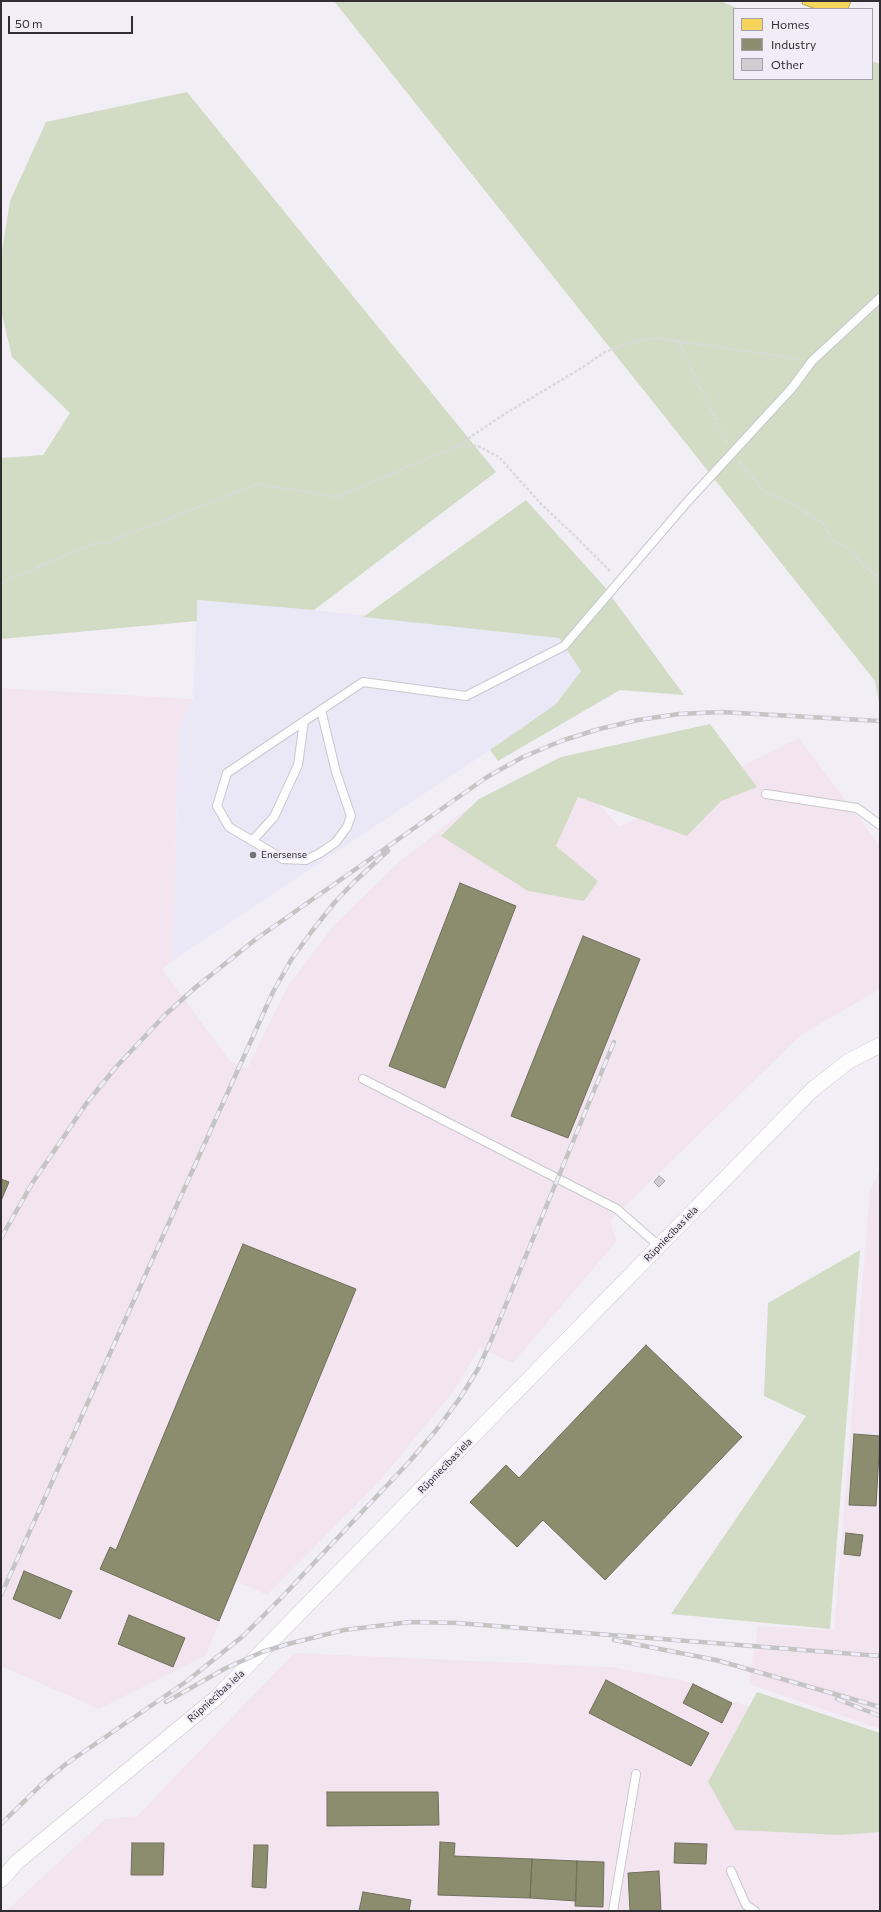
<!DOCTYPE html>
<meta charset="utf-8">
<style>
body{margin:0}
#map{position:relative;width:881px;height:1912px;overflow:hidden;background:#f1eff5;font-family:Commissioner,sans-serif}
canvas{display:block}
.frame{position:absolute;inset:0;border:2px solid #302e33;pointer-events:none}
.legend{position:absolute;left:733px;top:8px;width:140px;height:72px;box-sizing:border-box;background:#f0ecf8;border:1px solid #a3a0a9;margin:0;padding:5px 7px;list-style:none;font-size:12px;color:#302e33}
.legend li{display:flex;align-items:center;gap:8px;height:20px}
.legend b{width:20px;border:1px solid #a3a0a9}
.scale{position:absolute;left:8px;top:16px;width:125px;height:18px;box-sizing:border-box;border:2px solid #302e33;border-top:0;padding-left:5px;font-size:12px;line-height:14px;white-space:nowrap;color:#302e33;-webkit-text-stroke:3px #f0ecf8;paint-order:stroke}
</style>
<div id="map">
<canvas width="881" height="1912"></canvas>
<div class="frame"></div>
<ul class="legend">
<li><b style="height:11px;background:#f6d55c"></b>Homes</li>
<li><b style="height:11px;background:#8c8c6e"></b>Industry</li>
<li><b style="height:11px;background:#cfced3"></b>Other</li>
</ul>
<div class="scale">50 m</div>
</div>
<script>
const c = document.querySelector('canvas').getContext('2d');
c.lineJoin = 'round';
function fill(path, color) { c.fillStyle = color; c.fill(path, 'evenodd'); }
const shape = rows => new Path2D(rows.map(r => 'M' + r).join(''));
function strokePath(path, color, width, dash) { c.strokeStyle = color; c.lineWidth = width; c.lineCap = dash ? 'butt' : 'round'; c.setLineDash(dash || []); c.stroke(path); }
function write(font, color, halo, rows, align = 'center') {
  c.font = font + ' Commissioner,sans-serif'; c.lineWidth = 4; c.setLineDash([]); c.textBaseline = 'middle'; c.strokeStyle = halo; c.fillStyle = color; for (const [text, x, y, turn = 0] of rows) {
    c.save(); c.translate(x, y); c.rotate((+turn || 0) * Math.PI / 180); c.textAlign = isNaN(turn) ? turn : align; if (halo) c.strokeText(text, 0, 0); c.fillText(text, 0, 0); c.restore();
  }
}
const commercial = shape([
 [197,600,314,610,559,638,581,671,556,704,490,750,172,961,179,728,193,699]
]);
const industrial = shape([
 [1,688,193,699,179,728,172,961,162,969,230,1061,247,1069,287,987,334,925,399,862,468,808,563,763,619,827,799,738,880,846,880,989,801,1035,610,1221,617,1241,513,1363,480,1348,453,1392,378,1483,267,1595,237,1582,205,1656,99,1709,1,1666],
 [880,1168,880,1729,749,1684,758,1626,834,1630,870,1191],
 [294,1653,611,1667,691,1682,734,1702,880,1744,880,1911,6,1911,105,1819,137,1816]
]);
const green = shape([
 [334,1,720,1,740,9,734,9,734,79,872,79,872,61,880,64,880,708,875,681],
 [187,92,496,472,314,610,197,600,197,621,1,639,1,458,43,455,70,413,12,357,1,310,1,257,10,201,46,122],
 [526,500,603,585,684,695,620,690,498,761,490,750,556,704,581,671,559,638,363,617],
 [710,724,757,787,721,801,687,836,578,797,556,846,598,881,584,901,528,891,441,836,479,799,561,757],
 [860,1250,830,1629,671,1614,806,1416,764,1396,768,1303],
 [757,1692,880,1733,880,1832,841,1835,735,1830,708,1782]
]);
const homes = shape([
 [803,1,851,1,848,9,816,9,802,4,803,1]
]);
const industry = shape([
 [460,883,516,906,445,1088,389,1066,460,883],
 [583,936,640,959,568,1138,511,1116,583,936],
 [1,1179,9,1182,1,1201,1,1179],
 [243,1244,356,1289,219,1621,100,1569,110,1547,116,1550,243,1244],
 [646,1345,742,1437,605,1580,543,1520,517,1547,470,1502,506,1465,519,1478,646,1345],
 [854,1434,880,1436,876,1506,849,1505,854,1434],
 [846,1533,863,1535,860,1556,844,1554,846,1533],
 [24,1571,72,1591,60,1619,13,1599,24,1571],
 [129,1615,185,1638,173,1667,118,1644,129,1615],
 [606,1680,709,1733,691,1766,589,1713,606,1680],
 [693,1684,732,1703,722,1723,683,1703,693,1684],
 [327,1792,438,1792,439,1825,327,1826,327,1792],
 [440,1842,455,1843,454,1856,532,1859,530,1898,438,1895,440,1842],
 [132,1843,164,1843,163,1875,131,1875,132,1843],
 [675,1843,707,1844,706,1864,674,1863,675,1843],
 [254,1845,268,1845,266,1888,252,1887,254,1845],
 [532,1859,577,1861,576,1901,530,1898,532,1859],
 [577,1861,604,1862,603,1907,575,1906,577,1861],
 [659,1871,661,1911,630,1911,628,1873,659,1871],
 [363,1892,411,1900,409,1911,359,1911,363,1892]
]);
const building = shape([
 [659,1176,665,1181,659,1187,654,1182,659,1176]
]);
const path = shape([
 [678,341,727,443],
 [458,446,478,446,499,457,541,504,575,536,611,572],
 [739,462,765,492,796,505,802,510,823,523,833,541,843,545,875,575,880,579],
 [1,583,92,544,106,543,258,484,337,497,457,446,506,413,580,369,605,352,636,341,657,338,800,359]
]);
const service = shape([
 [321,710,336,772,351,816,347,827,336,842,320,853,306,860,283,859,229,827,217,806,227,773,321,710,363,682,466,696,564,646,688,501,792,388,812,361,880,298],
 [766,794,857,808,880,825],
 [252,841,274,817,298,765,304,721],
 [363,1079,617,1209,659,1246],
 [731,1871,746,1905,755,1911],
 [613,1911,636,1774]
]);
const minor = shape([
 [1,1880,17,1862,216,1698,813,1089,849,1061,880,1045]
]);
const rail = shape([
 [1,1238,33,1182,86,1104,116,1067,166,1014,196,987,256,939,487,777,523,757,561,741,599,729,638,720,679,714,721,712,880,721],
 [1,1595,273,992,291,960,312,931,335,902,355,881,388,851],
 [614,1640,716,1660,880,1707],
 [837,1699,880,1716],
 [166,1702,226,1668,262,1652,288,1644,344,1630,410,1622,457,1623,880,1656],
 [1,1824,43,1783,66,1764,187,1681,243,1636,281,1598,410,1461,437,1429,460,1398,478,1369,490,1343,614,1042]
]);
const markers = [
 [253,855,4,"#747277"]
];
const poiNames = [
 ["Enersense",261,855]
];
const streetNames = [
 ["Rūpniecības iela",671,1234,-46],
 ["Rūpniecības iela",445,1466,-46],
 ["Rūpniecības iela",216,1696,-42]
];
fill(commercial, '#eae8f7');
fill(industrial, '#f3e5ef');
fill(green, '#d2dcc4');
fill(homes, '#f6d55c');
strokePath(homes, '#bba350', 1);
fill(industry, '#8c8c6e');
strokePath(industry, '#70705c', 1);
fill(building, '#cfced3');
strokePath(building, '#a7a5aa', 1);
strokePath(service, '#c9c8cc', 10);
strokePath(minor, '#c9c8cc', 16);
strokePath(path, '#d9d9db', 2.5, [3, 2]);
strokePath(service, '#fdfdfe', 8);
strokePath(minor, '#fdfdfe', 15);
strokePath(rail, '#c4c4c5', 4.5);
strokePath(rail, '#f0ecf8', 3, [9]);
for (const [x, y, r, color] of markers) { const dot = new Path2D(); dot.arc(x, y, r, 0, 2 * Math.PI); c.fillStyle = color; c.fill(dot); strokePath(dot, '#f0ecf8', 1.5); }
write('10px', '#302e33', '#f0ecf8', poiNames, 'left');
write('10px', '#302e33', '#f0ecf8', streetNames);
</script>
